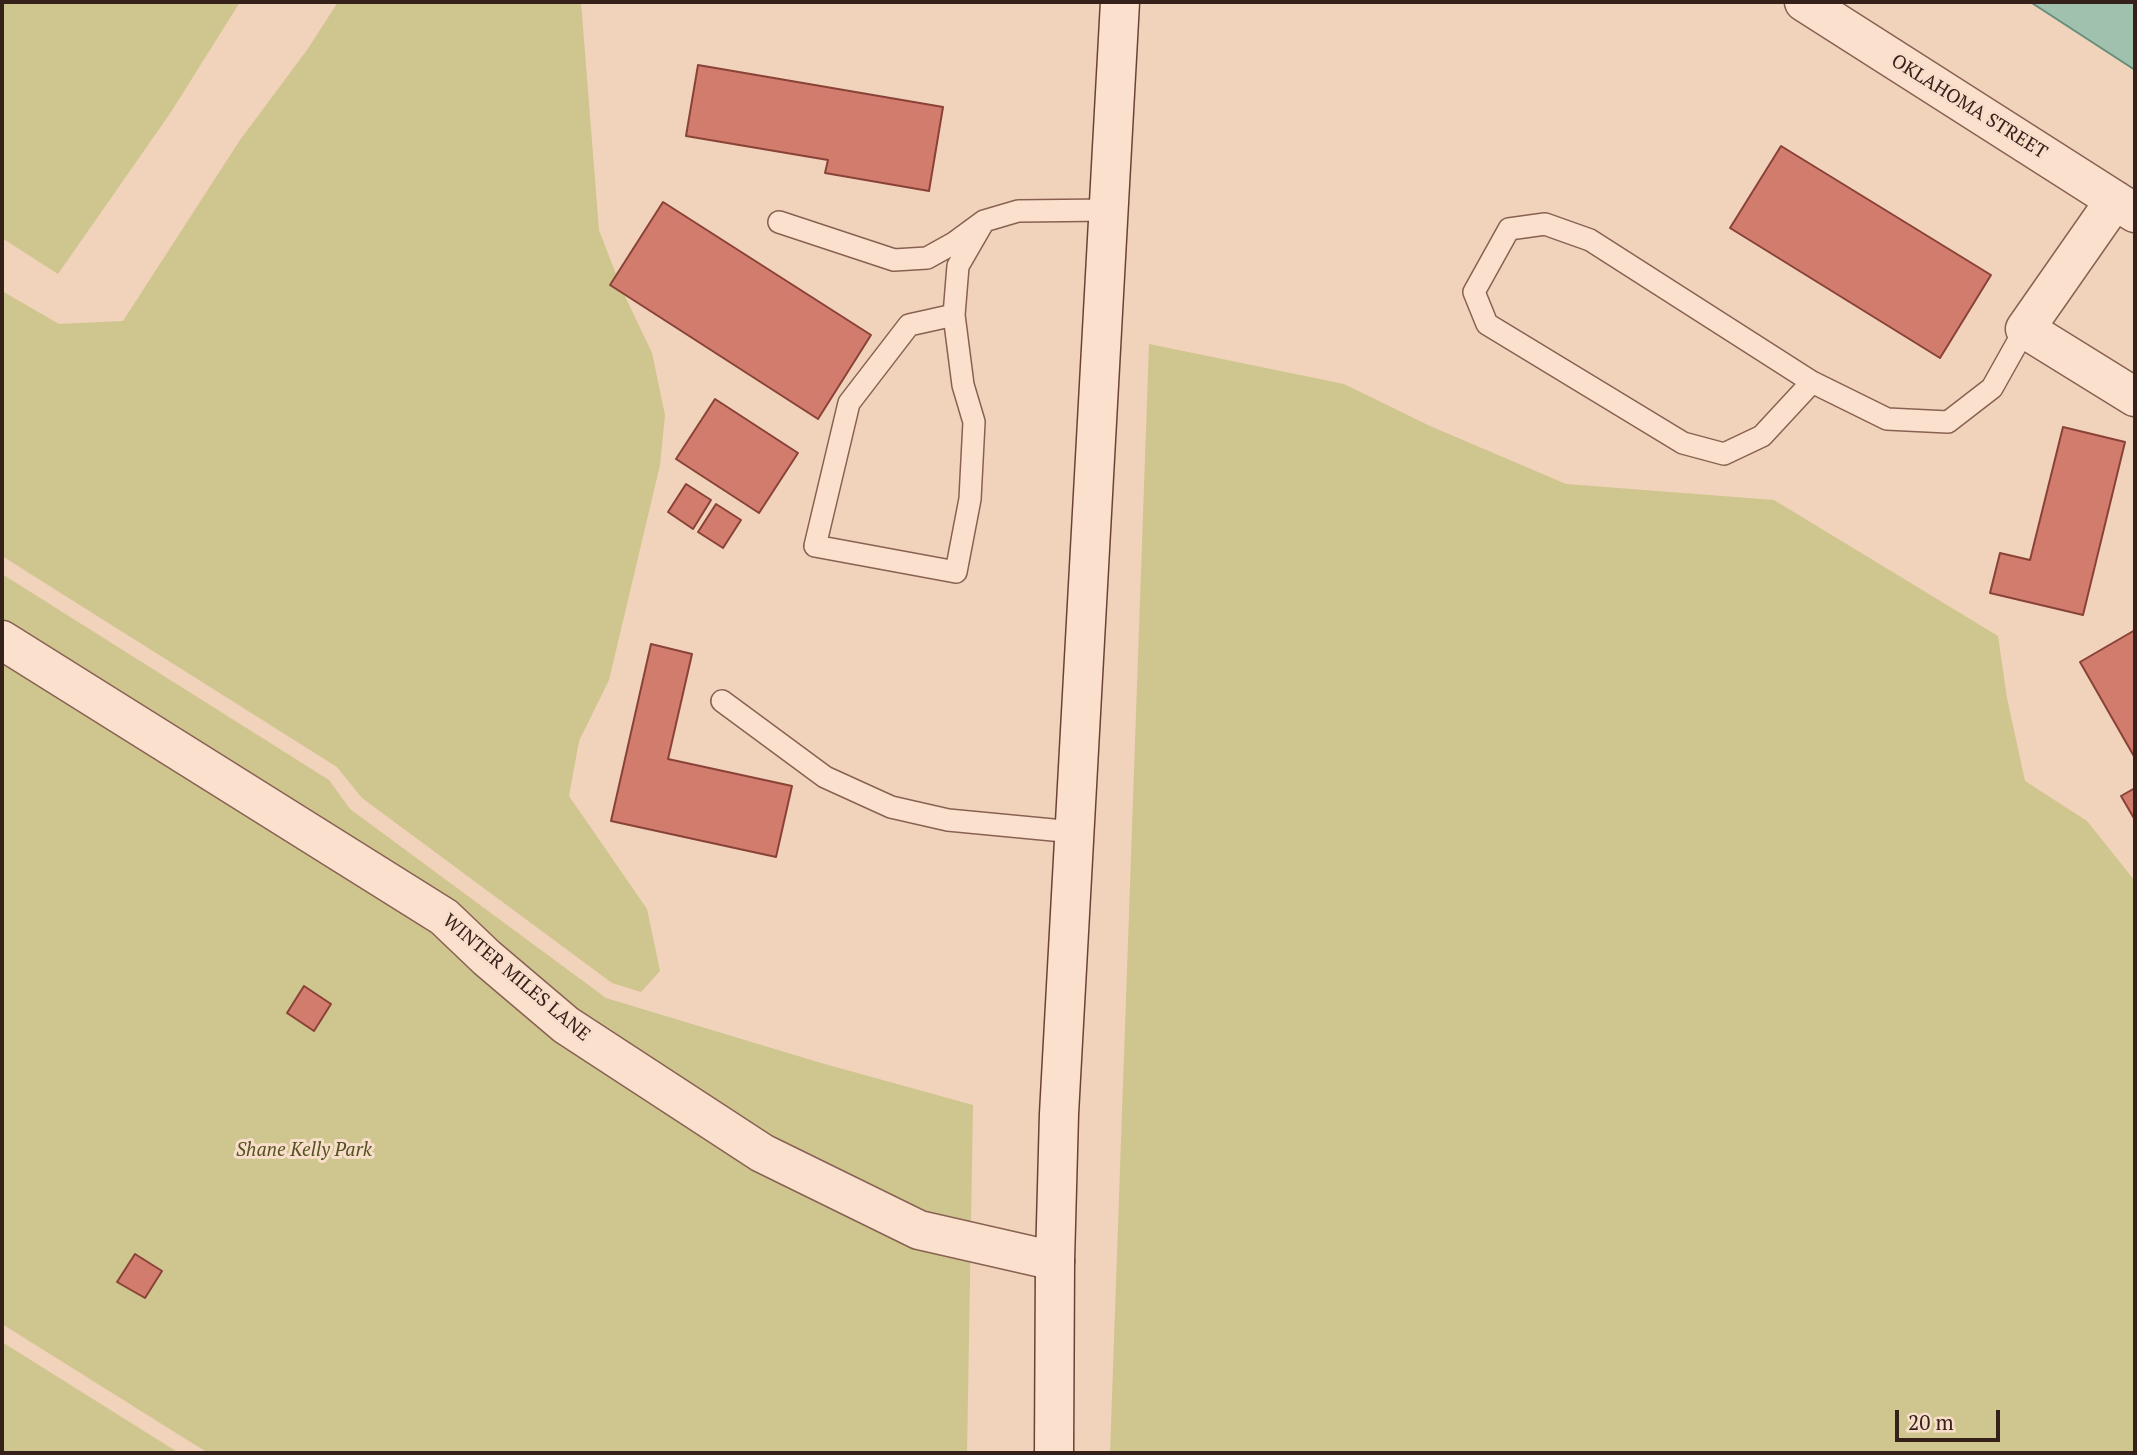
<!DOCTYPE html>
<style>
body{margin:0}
#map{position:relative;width:2137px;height:1455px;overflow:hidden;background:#f1d2ba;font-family:"PT Serif",serif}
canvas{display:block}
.frame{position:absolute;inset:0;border:4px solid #36201a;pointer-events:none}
.scale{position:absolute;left:1895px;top:1410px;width:105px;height:32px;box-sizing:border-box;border:4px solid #36201a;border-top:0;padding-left:9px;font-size:21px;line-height:24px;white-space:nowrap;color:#36201a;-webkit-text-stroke:5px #f8deca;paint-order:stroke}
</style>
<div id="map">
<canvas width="2137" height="1455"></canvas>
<div class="frame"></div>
<div class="scale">20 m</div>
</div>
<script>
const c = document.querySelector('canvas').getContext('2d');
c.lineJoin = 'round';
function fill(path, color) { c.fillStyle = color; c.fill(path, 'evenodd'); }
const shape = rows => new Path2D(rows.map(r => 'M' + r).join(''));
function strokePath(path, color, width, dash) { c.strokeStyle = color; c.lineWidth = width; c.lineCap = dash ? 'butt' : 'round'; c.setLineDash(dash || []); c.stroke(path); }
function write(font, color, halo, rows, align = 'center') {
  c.font = font + ' "PT Serif",serif'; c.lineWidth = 6; c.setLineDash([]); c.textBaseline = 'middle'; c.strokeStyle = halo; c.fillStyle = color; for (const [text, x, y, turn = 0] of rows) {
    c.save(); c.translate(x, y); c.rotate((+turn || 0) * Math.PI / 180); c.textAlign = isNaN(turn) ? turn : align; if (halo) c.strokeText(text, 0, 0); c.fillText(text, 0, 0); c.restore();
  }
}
const green = shape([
 [2,2,240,2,171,112,58,274,2,238],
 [338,2,581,2,599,230,622,290,652,353,665,415,660,465,609,680,579,741,569,796,647,909,660,971,641,992,612,983,362,798,337,767,2,556,2,291,59,324,123,321,240,140,307,50],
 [1149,344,1344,384,1430,426,1566,484,1774,500,1998,636,2007,698,2025,781,2087,821,2135,881,2135,1453,1110,1453],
 [2,574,329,780,350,809,606,998,821,1063,973,1105,967,1453,208,1453,2,1324],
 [2,1342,179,1453,2,1453]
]);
const water = shape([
 [2030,2,2135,2,2135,70,2035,5,2030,2]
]);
const building = shape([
 [698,65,943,107,929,191,825,173,828,160,686,136,698,65],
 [1781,146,1991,275,1940,358,1730,228,1781,146],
 [663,202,871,335,818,419,610,285,663,202],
 [715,399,798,453,759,513,676,459,715,399],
 [2063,427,2125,442,2083,615,1990,593,2000,553,2030,560,2063,427],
 [686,484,711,500,693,529,668,512,686,484],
 [716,504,741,520,723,548,698,532,716,504],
 [2135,630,2135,758,2080,662,2135,630],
 [651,644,692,654,668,759,792,786,776,857,611,821,651,644],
 [2135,788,2135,820,2121,796,2135,788],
 [304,986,331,1004,314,1031,287,1013,304,986],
 [135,1254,162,1271,145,1298,117,1282,135,1254]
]);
const service = shape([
 [779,222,894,260,927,258,954,243,984,221,1018,211,1109,210],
 [954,315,909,325,849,403,815,546,956,572,970,499,974,422,963,385,954,315,958,266,984,221],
 [1812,382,1590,240,1545,224,1509,229,1474,292,1487,324,1683,443,1724,454,1762,436,1812,382,1887,419,1948,422,1992,388,2025,329],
 [722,701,825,777,891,807,948,820,1074,832]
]);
const minor = shape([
 [1804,2,2135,213],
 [2115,200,2025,329,2135,397],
 [2,640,444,917,487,958,566,1025,762,1153,919,1230,1055,1261]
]);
const secondary = shape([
 [1054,1453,1055,1261,1059,1114,1120,2]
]);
const streetNames = [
 ["OKLAHOMA STREET",1969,107,32],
 ["WINTER MILES LANE",516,978,40]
];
const parkNames = [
 ["Shane Kelly Park",304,1151]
];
fill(green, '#cfc58e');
fill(water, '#9fc1ae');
strokePath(water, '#668e7a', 2);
fill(building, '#d27c6d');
strokePath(building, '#894237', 2);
strokePath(service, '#886153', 24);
strokePath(minor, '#886153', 41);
strokePath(secondary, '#6a4337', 41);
strokePath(service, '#fbe1cd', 21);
strokePath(minor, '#fbe1cd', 38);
strokePath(secondary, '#fbe1cd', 38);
write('19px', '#36201a', '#f8deca', streetNames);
write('italic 19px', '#54531f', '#f8deca', parkNames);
</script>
